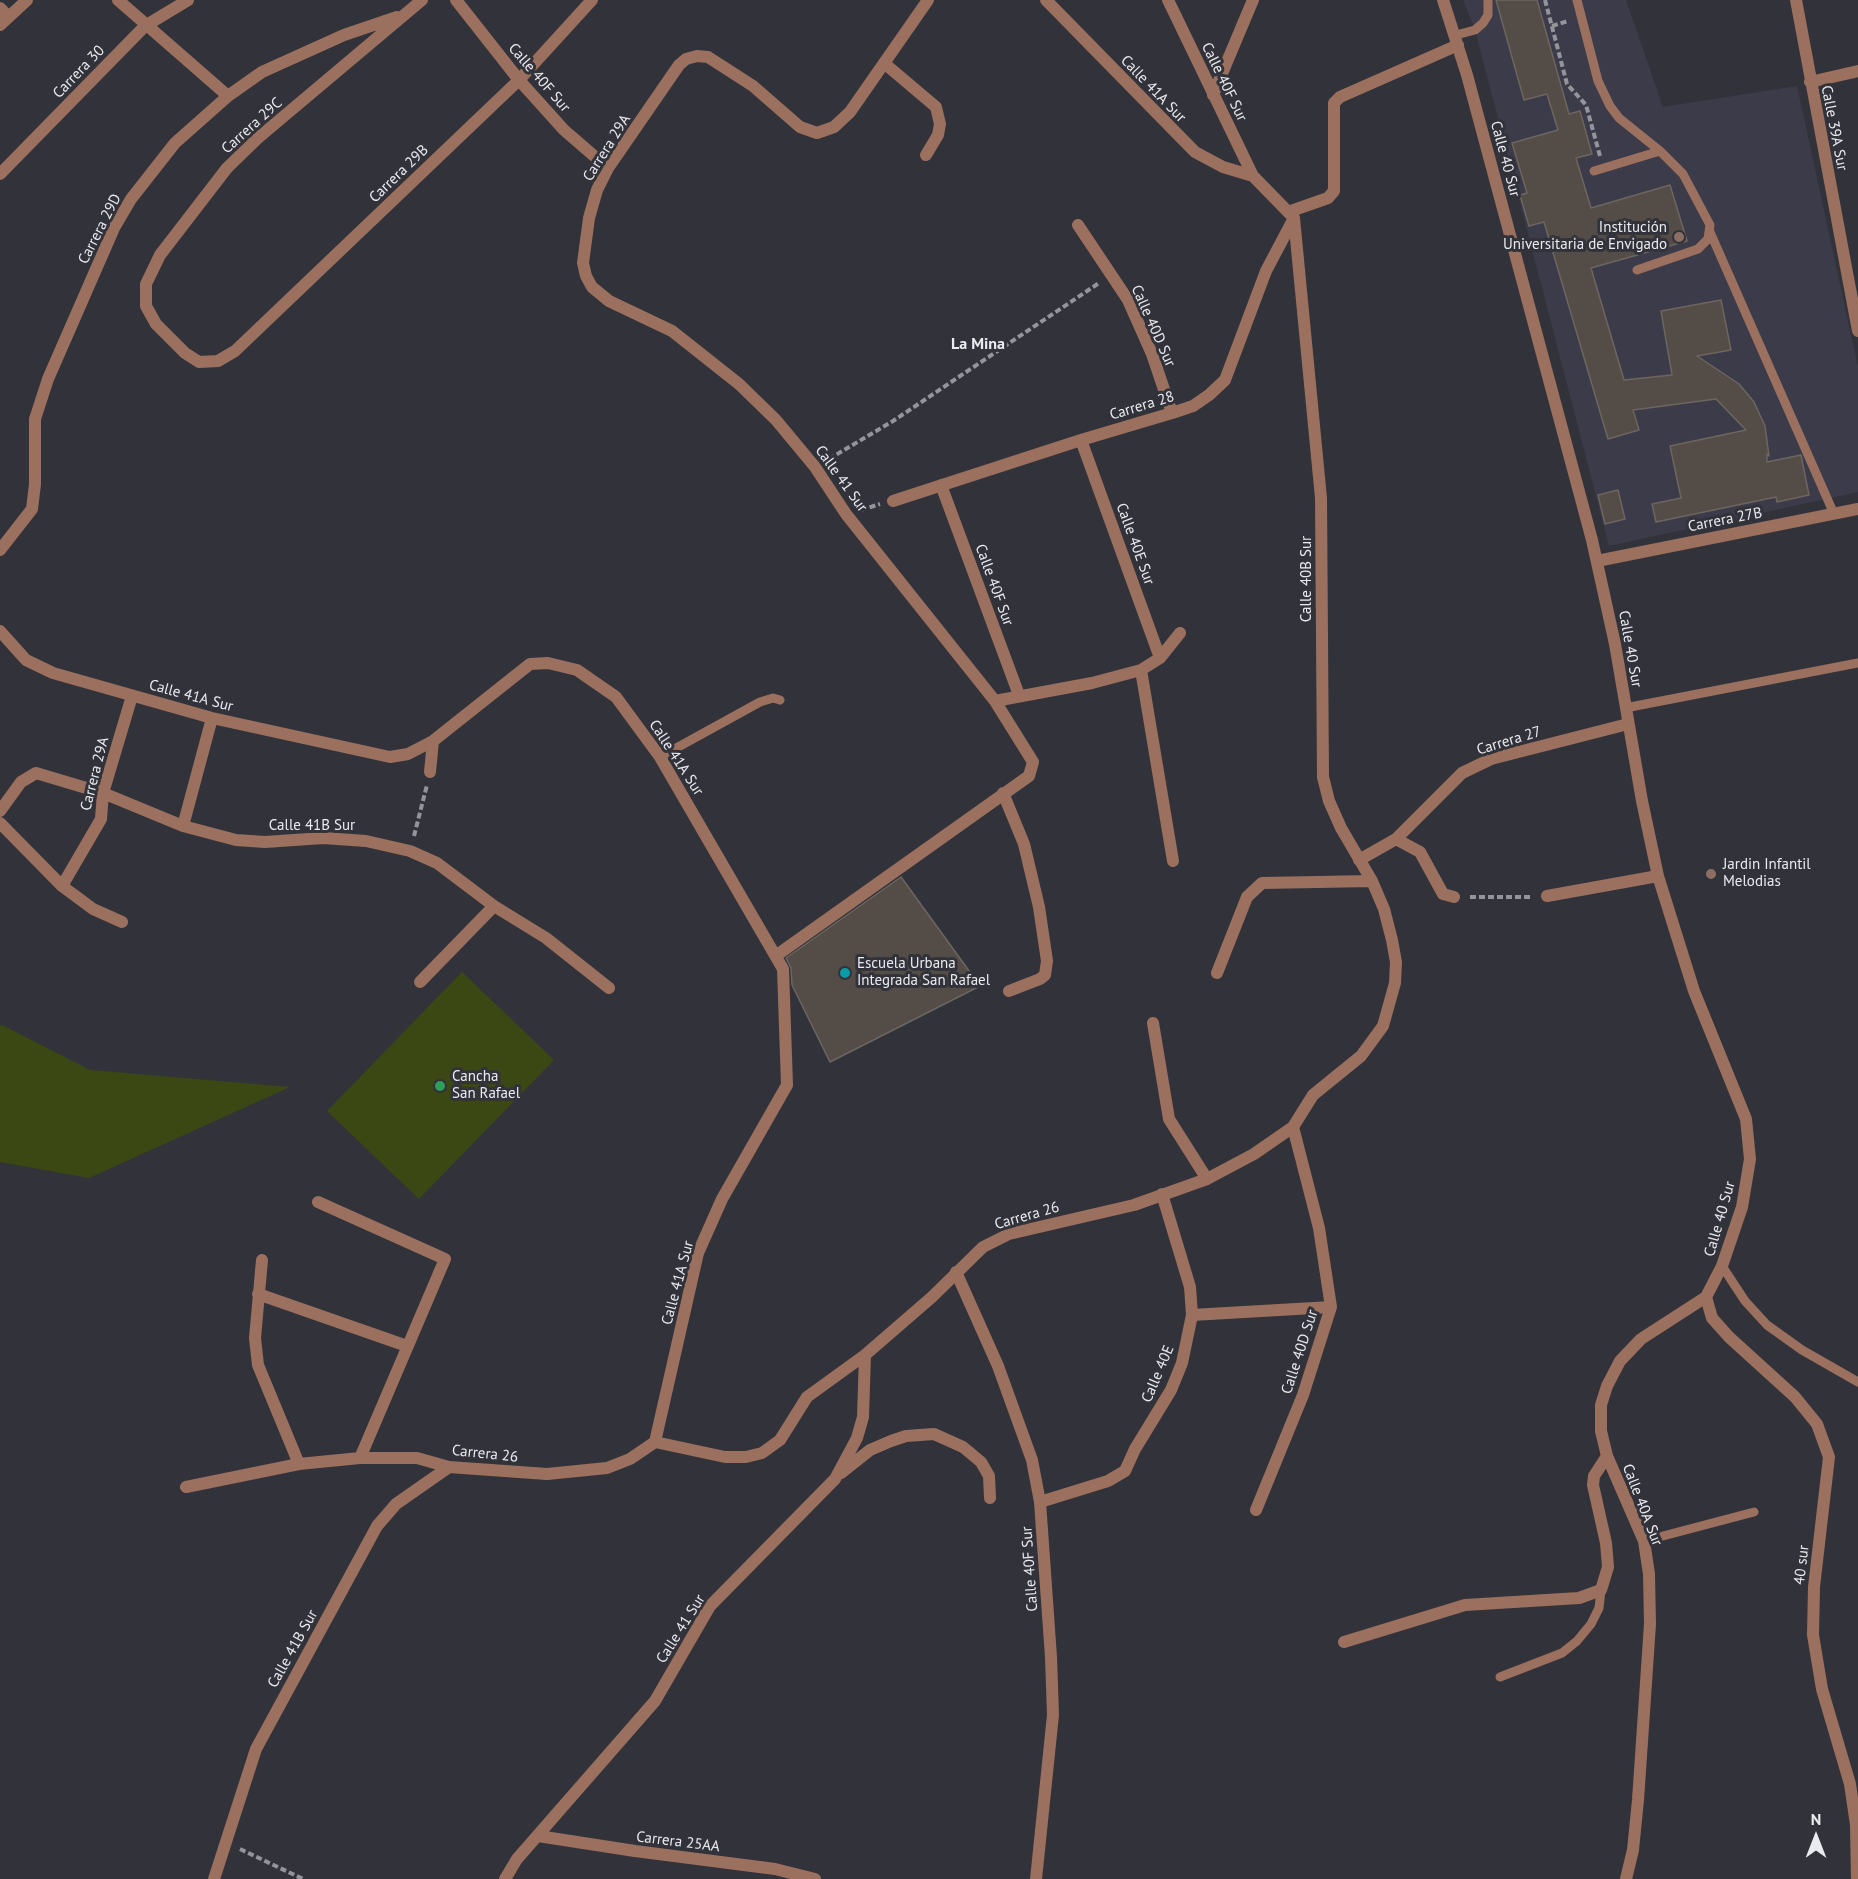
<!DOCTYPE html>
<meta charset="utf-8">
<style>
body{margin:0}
#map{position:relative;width:1858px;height:1879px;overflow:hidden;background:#32333a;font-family:"PT Sans",sans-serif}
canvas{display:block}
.north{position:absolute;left:1786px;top:1807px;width:60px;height:60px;-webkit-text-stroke:4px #32333a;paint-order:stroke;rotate:0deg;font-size:16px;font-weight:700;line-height:24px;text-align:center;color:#eaebf0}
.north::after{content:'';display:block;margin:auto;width:21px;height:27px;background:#eaebf0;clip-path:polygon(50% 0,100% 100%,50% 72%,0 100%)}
</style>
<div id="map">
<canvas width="1858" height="1879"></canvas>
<div class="north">N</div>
</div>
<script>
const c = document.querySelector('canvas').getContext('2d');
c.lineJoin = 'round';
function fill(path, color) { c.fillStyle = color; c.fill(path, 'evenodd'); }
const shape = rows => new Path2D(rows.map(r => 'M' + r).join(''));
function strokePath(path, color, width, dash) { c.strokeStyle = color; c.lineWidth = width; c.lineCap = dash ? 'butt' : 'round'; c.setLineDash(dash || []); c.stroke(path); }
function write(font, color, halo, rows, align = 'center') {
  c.font = font + ' "PT Sans",sans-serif'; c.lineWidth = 6; c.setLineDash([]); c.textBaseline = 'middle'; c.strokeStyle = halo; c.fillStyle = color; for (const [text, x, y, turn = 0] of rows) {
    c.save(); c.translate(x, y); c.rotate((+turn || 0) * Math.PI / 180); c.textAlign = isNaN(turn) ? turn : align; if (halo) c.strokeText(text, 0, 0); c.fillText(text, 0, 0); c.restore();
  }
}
const built = shape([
 [1463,0,1626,0,1663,107,1797,86,1858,367,1858,492,1609,546,1475,30]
]);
const green = shape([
 [462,972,554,1060,419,1199,327,1111],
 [2,1025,90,1070,290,1087,89,1178,0,1162,0,1026]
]);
const building = shape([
 [1496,0,1537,0,1569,114,1580,111,1592,154,1576,158,1591,208,1670,185,1687,241,1591,268,1624,380,1672,375,1661,311,1721,300,1731,350,1697,356,1739,384,1754,402,1765,426,1769,456,1767,454,1767,462,1801,455,1809,495,1777,502,1776,497,1656,522,1652,504,1681,498,1670,446,1746,430,1716,399,1633,410,1639,430,1608,439,1544,222,1529,226,1520,195,1527,193,1512,143,1558,130,1547,94,1524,100,1496,0],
 [1618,490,1625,519,1605,524,1598,495,1618,490],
 [901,877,980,986,830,1062,792,985,791,968,786,958,901,877]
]);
const path = shape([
 [1545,0,1567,84,1586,105,1600,156],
 [1552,26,1568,21],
 [829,459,893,421,1099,283],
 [861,510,880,504],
 [414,836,427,785],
 [1470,897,1531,897],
 [240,1849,303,1879]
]);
const lane = shape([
 [1577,0,1598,81,1610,106,1619,118,1660,151,1683,174,1710,225,1708,239,1698,249,1637,270],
 [1456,35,1475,30,1483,23,1488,15,1488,0],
 [1594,171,1660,151],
 [1710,232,1834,514],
 [1625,708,1858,663],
 [660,757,760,702,773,698,780,700],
 [1722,1266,1745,1301,1767,1325,1802,1350,1858,1382],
 [1644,1541,1754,1512],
 [1500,1677,1562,1653,1577,1641,1591,1624,1599,1608,1601,1590]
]);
const street = shape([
 [118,0,228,96],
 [422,0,258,138,227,168,160,255,146,284,146,306,156,324,185,353,199,362,218,361,235,351,519,80,592,0],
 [456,0,519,80,564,130,608,168],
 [1046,0,1195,152,1223,167,1253,176],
 [1443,0,1467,75,1592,540,1615,644,1642,801,1658,876,1694,991,1746,1119,1750,1159,1742,1207,1722,1266,1706,1297,1641,1339,1620,1361,1607,1386,1601,1405,1601,1431,1607,1456,1644,1541,1649,1574,1650,1624,1638,1800,1633,1850,1626,1879],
 [1796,0,1858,331],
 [0,8,8,16],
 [0,25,27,0],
 [884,63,936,107,940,124,938,135,926,155],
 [1810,82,1858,71],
 [1213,95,1253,0],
 [0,174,145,26,188,0],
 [1288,212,1328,198,1334,191,1334,103,1340,97,1458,45],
 [1078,225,1128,300,1152,354,1172,413],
 [1081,440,1160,658],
 [941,485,1019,695],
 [893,501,1081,440,1172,413,1193,406,1209,395,1225,380,1266,271,1294,218],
 [0,550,32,509,35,484,35,419,48,379,114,228,131,199,175,143,228,96,262,72,344,35,397,17],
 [1597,561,1858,509],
 [0,631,26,660,53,673,212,718,390,757,408,754,433,741,530,664,548,663,577,670,616,697,660,757,783,969,787,1085,722,1199,698,1253,655,1442,630,1459,607,1468,547,1474,449,1467,417,1458,360,1458,299,1464,186,1487],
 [1141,670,1173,861],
 [995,701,1092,683,1141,670,1160,658,1180,633],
 [430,772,433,741],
 [1003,793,1024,844,1039,907,1047,961,1045,975,1040,979,1009,991],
 [0,811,21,782,36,773,103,793,183,826,236,840,265,842,323,838,366,841,410,851,437,863,494,906,546,938,609,988],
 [0,823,62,886,93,909,122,922],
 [183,826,212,718],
 [1396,839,1420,852,1443,894,1454,897],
 [1359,860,1396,839,1462,773,1491,759,1628,724],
 [62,886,101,819,103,793,132,696],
 [1547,896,1658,876],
 [777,955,1029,776,1033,762,995,701,846,514,815,467,776,420,739,384,672,331,609,301,592,287,586,276,583,263,589,218,597,190,608,168,679,65,686,59,697,56,708,57,753,86,800,127,817,133,834,127,850,112,928,0],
 [1217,973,1247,897,1262,883,1372,881],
 [420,982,494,906],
 [1153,1023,1169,1119,1207,1179],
 [318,1202,445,1259,360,1458],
 [262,1260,255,1338,258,1365,299,1464],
 [956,1272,998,1366,1032,1460,1040,1502,1051,1657,1053,1715,1036,1879],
 [258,1294,407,1346],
 [1706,1297,1712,1318,1729,1337,1795,1397,1817,1424,1829,1457,1814,1587,1813,1635,1822,1689,1850,1784,1856,1825,1857,1879],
 [1192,1315,1331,1307],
 [655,1442,725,1457,746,1457,762,1453,780,1440,807,1397,865,1355,932,1297,983,1247,1009,1234,1134,1205,1207,1179,1254,1154,1293,1127,1313,1095,1361,1056,1383,1026,1395,983,1396,962,1392,940,1384,909,1372,881,1341,828,1329,801,1323,777,1321,498,1294,218,1253,176,1168,0],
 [841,1473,870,1450,891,1441,906,1436,934,1434,963,1447,981,1462,989,1476,990,1498],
 [1040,1502,1108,1481,1125,1471,1135,1449,1171,1390,1182,1363,1192,1315,1190,1287,1162,1194],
 [1256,1510,1303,1395,1331,1307,1319,1228,1293,1127],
 [1344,1642,1465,1605,1579,1598,1601,1590,1608,1567,1606,1543,1593,1485,1594,1476,1607,1456],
 [538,1836,635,1851,775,1869,815,1879],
 [214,1879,256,1749,377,1526,396,1504,449,1467],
 [505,1879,517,1859,655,1701,710,1606,835,1479,857,1438,863,1417,865,1355]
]);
const markers = [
 [1679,237,6,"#8d6e63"],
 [1711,874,6,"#8d6e63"],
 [845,973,6,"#0f9aa8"],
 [440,1086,6,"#2e9e5b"]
];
const streetNames = [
 ["Carrera 30",79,72,-46],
 ["Calle 40F Sur",539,78,49],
 ["Calle 40F Sur",1224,82,64],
 ["Calle 41A Sur",1153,89,46],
 ["Carrera 29C",252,126,-42],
 ["Calle 39A Sur",1834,128,79],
 ["Carrera 29A",607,148,-58],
 ["Calle 40 Sur",1505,159,75],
 ["Carrera 29B",399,174,-44],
 ["Carrera 29D",100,229,-63],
 ["Calle 40D Sur",1153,326,66],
 ["Carrera 28",1142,406,-17],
 ["Calle 41 Sur",841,479,54],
 ["Carrera 27B",1725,520,-11],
 ["Calle 40E Sur",1135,544,70],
 ["Calle 40B Sur",1307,579,-90],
 ["Calle 40F Sur",994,585,70],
 ["Calle 40 Sur",1630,649,80],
 ["Calle 41A Sur",191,696,15],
 ["Carrera 27",1509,741,-17],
 ["Calle 41A Sur",676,758,57],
 ["Carrera 29A",95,774,-76],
 ["Calle 41B Sur",312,826],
 ["Carrera 26",1027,1216,-16],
 ["Calle 40 Sur",1720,1219,-74],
 ["Calle 41A Sur",678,1283,-75],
 ["Calle 40D Sur",1300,1352,-72],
 ["Calle 40E",1158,1374,-67],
 ["Carrera 26",485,1454,6],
 ["Calle 40A Sur",1642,1505,69],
 ["40 sur",1802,1565,-83],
 ["Calle 40F Sur",1030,1569,-94],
 ["Calle 41 Sur",681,1629,-58],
 ["Calle 41B Sur",293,1649,-61],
 ["Carrera 25AA",678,1842,7]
];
const poiNames = [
 ["Institución",1667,228,"right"],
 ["Universitaria de Envigado",1667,245,"right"],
 ["Jardin Infantil",1723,865],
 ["Melodias",1723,882],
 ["Escuela Urbana",857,964],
 ["Integrada San Rafael",857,981],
 ["Cancha",452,1077],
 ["San Rafael",452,1094]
];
const neighbourhoodNames = [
 ["La Mina",978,344]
];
fill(built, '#3b3b49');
fill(green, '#3b4813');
fill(building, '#544d47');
strokePath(building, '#6d6560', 1.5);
strokePath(path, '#94959b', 4, [6, 3]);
strokePath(lane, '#9c705e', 9);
strokePath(street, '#9c705e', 12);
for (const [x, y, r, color] of markers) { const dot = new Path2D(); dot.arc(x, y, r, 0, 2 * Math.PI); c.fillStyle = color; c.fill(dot); strokePath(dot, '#32333a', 2); }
write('15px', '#eaebf0', '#32333a', streetNames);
write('15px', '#eaebf0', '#32333a', poiNames, 'left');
write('bold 16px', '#eaebf0', '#32333a', neighbourhoodNames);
</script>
